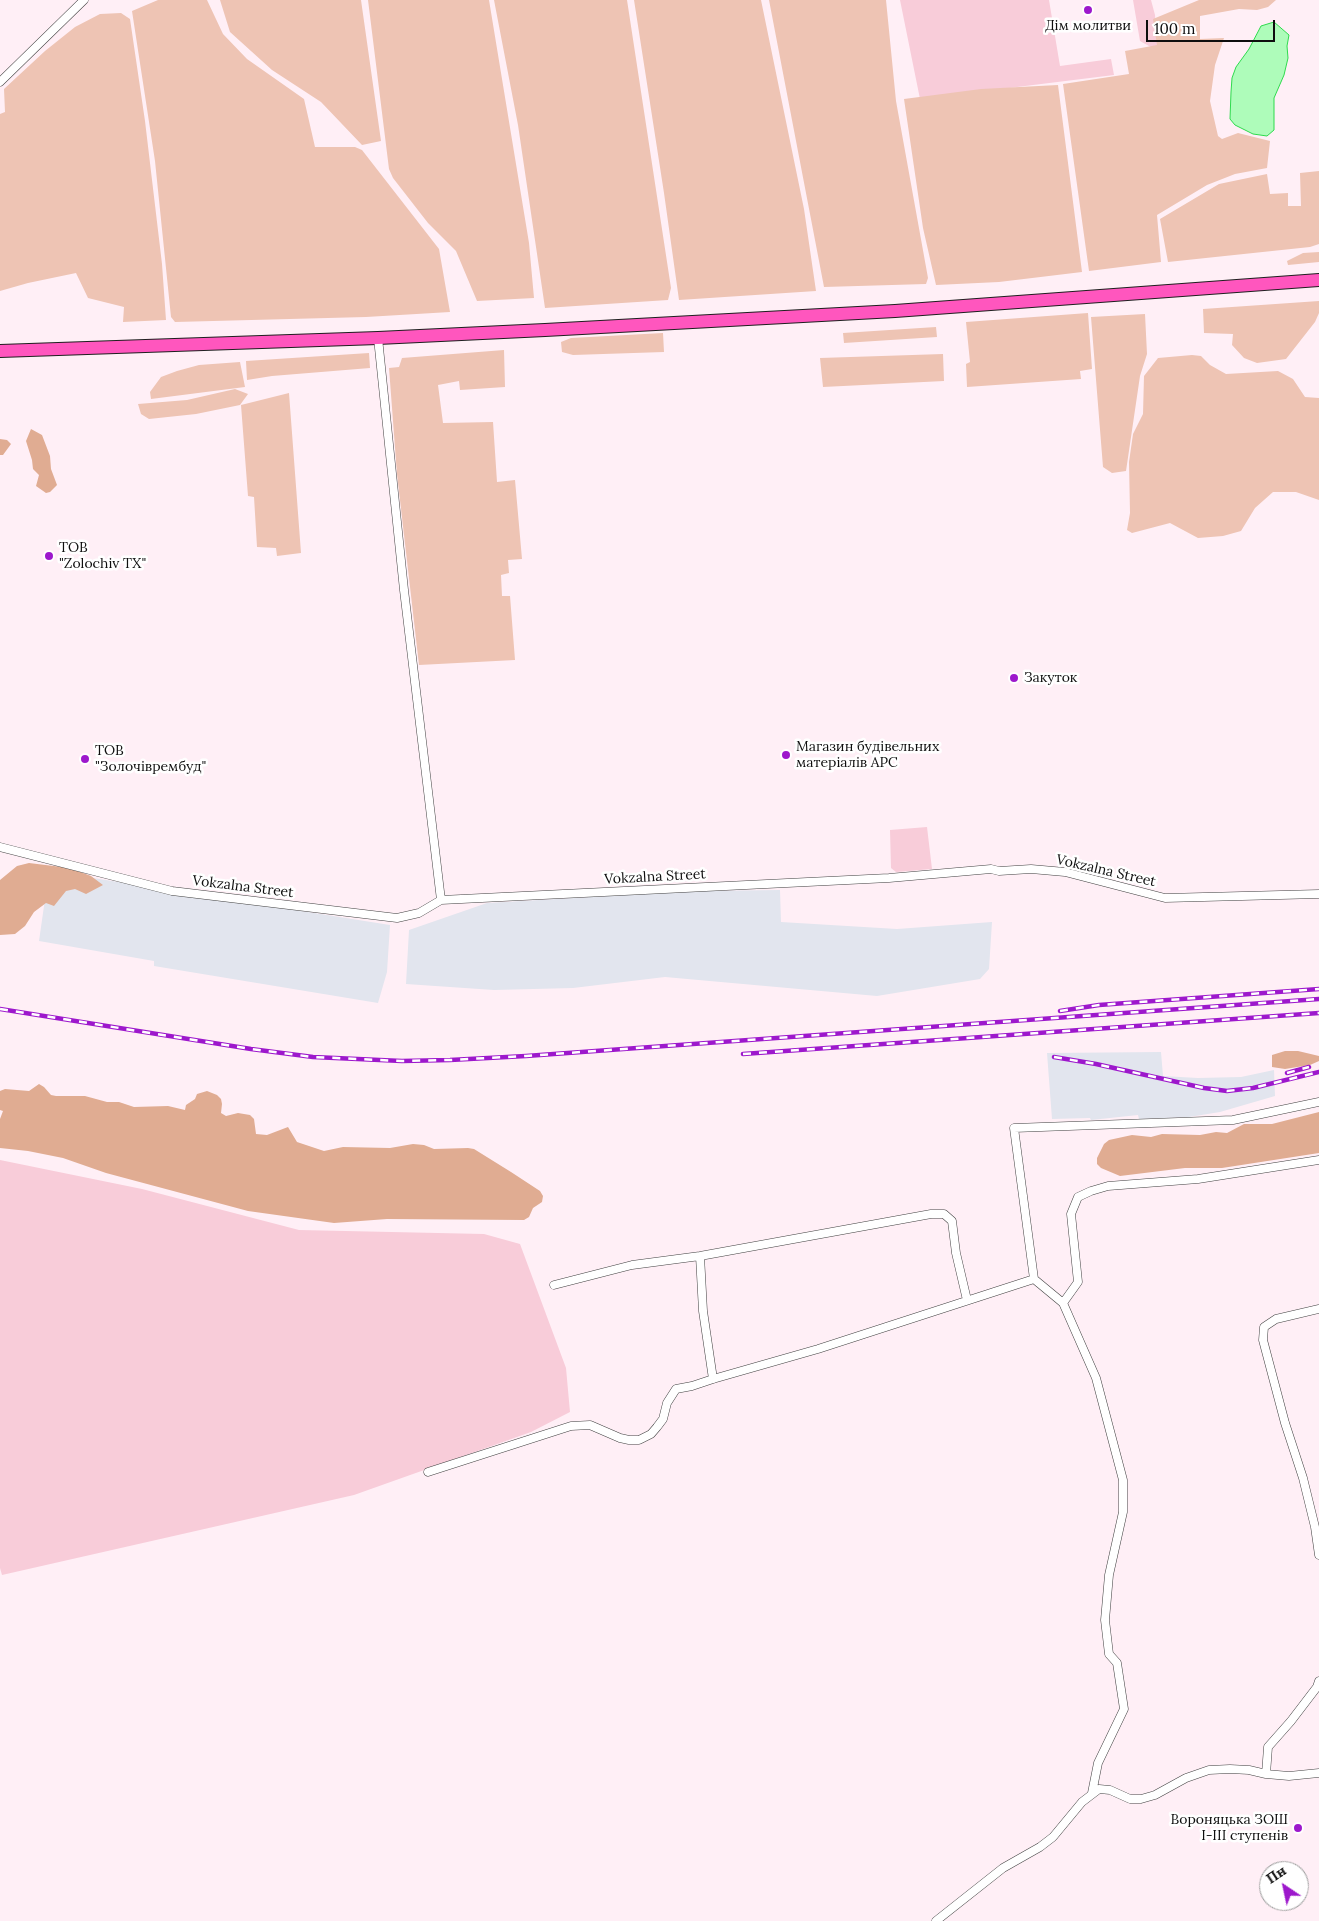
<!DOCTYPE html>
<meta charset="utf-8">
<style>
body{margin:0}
#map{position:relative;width:1319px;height:1921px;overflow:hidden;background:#ffeff6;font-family:Lora,serif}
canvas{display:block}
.north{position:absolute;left:1259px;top:1861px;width:50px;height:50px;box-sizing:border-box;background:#fff;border:1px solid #9f9f9f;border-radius:50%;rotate:326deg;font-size:14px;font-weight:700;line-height:20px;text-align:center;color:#0e0e0e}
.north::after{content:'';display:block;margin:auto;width:18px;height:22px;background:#9d18cc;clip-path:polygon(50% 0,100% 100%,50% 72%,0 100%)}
.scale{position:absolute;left:1146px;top:20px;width:129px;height:22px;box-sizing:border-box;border:2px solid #0e0e0e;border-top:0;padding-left:6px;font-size:15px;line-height:18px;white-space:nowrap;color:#0e0e0e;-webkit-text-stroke:4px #fff;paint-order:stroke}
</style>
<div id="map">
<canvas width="1319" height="1921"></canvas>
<div class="north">Пн</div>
<div class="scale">100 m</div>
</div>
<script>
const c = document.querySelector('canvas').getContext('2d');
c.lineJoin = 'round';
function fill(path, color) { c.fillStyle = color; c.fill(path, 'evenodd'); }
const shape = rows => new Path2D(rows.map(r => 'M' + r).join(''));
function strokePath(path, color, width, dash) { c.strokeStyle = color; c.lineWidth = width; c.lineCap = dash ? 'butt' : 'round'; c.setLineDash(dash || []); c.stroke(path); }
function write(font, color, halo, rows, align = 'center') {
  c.font = font + ' Lora,serif'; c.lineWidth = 5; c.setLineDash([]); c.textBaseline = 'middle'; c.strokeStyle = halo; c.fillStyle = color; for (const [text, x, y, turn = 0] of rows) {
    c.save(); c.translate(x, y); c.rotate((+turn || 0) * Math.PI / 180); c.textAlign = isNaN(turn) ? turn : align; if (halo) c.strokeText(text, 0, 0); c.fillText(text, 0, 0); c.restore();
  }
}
const industrial = shape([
 [49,871,390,925,387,972,378,1003,154,966,154,961,39,941],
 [780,890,781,922,897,929,992,922,989,969,980,979,877,996,665,977,573,988,494,990,406,984,409,930,487,903,694,891],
 [1161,1052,1163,1076,1198,1078,1241,1077,1274,1070,1275,1096,1220,1112,1189,1117,1139,1119,1138,1115,1091,1120,1090,1118,1052,1119,1047,1053]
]);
const farmland = shape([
 [900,0,1049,0,1060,66,1111,59,1114,75,920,99],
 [1133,0,1151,0,1155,15,1158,51,1140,41],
 [927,827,932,869,896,872,891,868,890,830],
 [0,1160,142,1189,299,1230,484,1234,520,1244,566,1368,570,1412,531,1432,354,1495,2,1575,0,1568]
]);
const green = shape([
 [158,0,207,0,223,34,247,59,304,99,315,147,355,147,362,150,439,249,450,312,366,317,175,322,171,317,155,161,132,11],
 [220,0,361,0,381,141,362,145,321,102,272,70,230,32],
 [368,0,489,0,529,243,534,298,477,301,456,251,428,223,393,178,389,169],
 [494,0,627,0,671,288,668,300,545,308,518,125],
 [634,0,761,0,804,209,816,291,679,300,664,193],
 [769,0,886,0,896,101,928,278,926,284,824,287],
 [1199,0,1276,0,1268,7,1257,10,1239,9,1200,16,1200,39,1224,38,1215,65,1210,101,1218,136,1222,139,1238,133,1270,141,1267,168,1235,174,1207,185,1157,215,1161,262,1089,271,1063,84,1129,74,1125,51,1157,45,1153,19],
 [121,13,130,19,145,121,162,264,166,320,123,322,124,307,88,298,76,273,28,283,0,291,0,114,5,112,4,89,45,51,75,27,100,14],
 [1058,85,1082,272,999,282,936,285,923,228,904,99,981,89],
 [1319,171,1319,244,1310,247,1168,262,1160,219,1219,184,1267,174,1270,194,1288,193,1288,206,1301,206,1300,173],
 [1319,252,1319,262,1288,265,1287,261,1303,253],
 [1319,301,1319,313,1315,322,1286,359,1257,363,1244,358,1232,345,1233,334,1204,333,1203,309],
 [1088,313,1092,369,1080,371,1081,379,967,387,966,364,970,362,966,322],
 [1145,314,1147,354,1140,376,1126,471,1112,473,1103,467,1091,317],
 [936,327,937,337,844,343,843,333],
 [663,333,664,352,573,355,562,352,561,342,571,338],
 [504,350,505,387,460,390,459,381,438,385,443,423,493,422,497,482,515,480,522,559,508,560,509,573,501,575,502,596,510,596,515,660,419,665,397,474,389,368,399,367,402,358],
 [369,353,370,368,272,376,247,380,246,361],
 [943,354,944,381,823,387,820,358],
 [1192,355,1201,356,1210,365,1226,374,1278,371,1293,379,1305,397,1319,398,1319,500,1296,492,1273,492,1255,508,1241,531,1223,536,1198,538,1170,523,1132,533,1127,530,1130,513,1129,462,1133,434,1143,414,1144,376,1158,358],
 [240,362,245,387,151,399,150,392,161,377,177,371,199,365],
 [235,389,248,394,240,405,196,414,149,419,141,414,138,404,187,400],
 [289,393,301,553,277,556,276,548,257,547,254,497,248,496,241,405]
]);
const forest = shape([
 [31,429,42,435,50,456,51,469,57,485,50,492,46,493,36,486,39,475,33,469,32,460,26,441],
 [0,439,7,440,11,444,3,455,0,455],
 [29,863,70,868,91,876,103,885,86,894,75,889,66,891,54,906,46,903,34,912,25,926,15,934,0,935,0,880,17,866],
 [1285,1051,1298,1051,1319,1056,1319,1061,1310,1065,1285,1069,1272,1067,1272,1055],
 [39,1084,44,1087,51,1095,56,1096,85,1096,107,1102,119,1102,134,1107,168,1106,185,1110,186,1105,195,1099,197,1094,207,1091,217,1095,221,1099,222,1104,221,1113,226,1116,238,1113,250,1115,254,1119,256,1134,267,1135,288,1127,297,1142,324,1151,343,1147,390,1148,413,1144,424,1145,434,1149,468,1148,474,1149,511,1172,540,1191,543,1196,542,1202,533,1208,529,1217,524,1220,387,1219,334,1223,248,1211,106,1173,63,1158,28,1151,0,1148,0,1119,3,1111,0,1110,0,1091,5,1089,29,1091],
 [1319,1112,1319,1153,1222,1168,1185,1168,1120,1176,1101,1168,1097,1164,1097,1158,1104,1144,1109,1140,1132,1135,1151,1137,1162,1134,1200,1135,1216,1132,1227,1133,1244,1124,1272,1124]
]);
const water = shape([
 [1274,22,1289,35,1287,46,1288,58,1284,75,1274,98,1274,130,1267,136,1253,134,1235,125,1230,119,1231,92,1232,78,1236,67,1249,49,1261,26,1274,22]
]);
const minor = shape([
 [0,82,84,0],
 [378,338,404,590,441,900],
 [0,847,172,891,397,918,419,913,441,900,889,878,991,869,999,871,1031,869,1065,872,1165,898,1319,894],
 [1319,1102,1233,1120,1014,1128,1034,1279,1063,1303,1078,1282,1071,1214,1078,1197,1091,1191,1108,1186,1198,1179,1319,1160],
 [700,1256,703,1311,713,1379],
 [554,1285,632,1265,700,1256,931,1214,944,1214,952,1221,956,1253,967,1300],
 [1063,1303,1096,1378,1123,1480,1123,1512,1109,1575,1105,1620,1109,1654,1117,1663,1124,1709,1098,1763,1092,1793],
 [1319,1309,1276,1319,1264,1327,1263,1340,1285,1423,1303,1478,1315,1527,1319,1555],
 [428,1472,571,1426,590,1425,620,1438,629,1440,639,1440,651,1434,657,1427,663,1419,667,1403,676,1389,692,1386,713,1379,818,1349,1034,1279],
 [1266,1774,1268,1747,1291,1721,1317,1687,1319,1681],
 [936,1921,1003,1868,1040,1847,1053,1837,1082,1802,1099,1789,1110,1790,1130,1799,1141,1799,1155,1795,1186,1778,1209,1770,1230,1769,1249,1770,1266,1774,1289,1776,1319,1773]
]);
const trunk = shape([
 [0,351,378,338,545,330,895,311,1319,280]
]);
const rail = shape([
 [0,1009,251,1049,313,1057,402,1061,450,1060,526,1056,1319,999],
 [1060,1011,1099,1005,1319,989],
 [743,1054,1319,1013],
 [1054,1057,1096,1064,1204,1088,1227,1091,1253,1088,1319,1072],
 [1287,1073,1309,1067]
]);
const markers = [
 [1088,10,5,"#9d18cc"],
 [49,556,5,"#9d18cc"],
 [1014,678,5,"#9d18cc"],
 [786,755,5,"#9d18cc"],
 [85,759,5,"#9d18cc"],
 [1298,1828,5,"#9d18cc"]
];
const poiNames = [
 ["Дім молитви",1088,26,"center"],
 ["ТОВ",59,548],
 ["\"Zolochiv TX\"",59,564],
 ["Закуток",1024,678],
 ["Магазин будівельних",796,747],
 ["матеріалів APC",796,763],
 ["ТОВ",95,751],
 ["\"Золочіврембуд\"",95,767],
 ["Вороняцька ЗОШ",1288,1820,"right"],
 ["І-ІІІ ступенів",1288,1836,"right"]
];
const streetNames = [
 ["Vokzalna Street",1106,871,13],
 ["Vokzalna Street",655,877,-3],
 ["Vokzalna Street",243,887,7]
];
fill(industrial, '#e2e5ee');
fill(farmland, '#f8ccd9');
fill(green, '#eec4b4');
fill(forest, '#e0ac92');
fill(water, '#aefcba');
strokePath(water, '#2eda4d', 1);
strokePath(minor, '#414141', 9);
strokePath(trunk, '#1f1f1f', 14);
strokePath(minor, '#fff', 8);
strokePath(trunk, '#ff56be', 12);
strokePath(rail, '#9d18cc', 4.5);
strokePath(rail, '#fff', 2.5, [8]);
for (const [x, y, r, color] of markers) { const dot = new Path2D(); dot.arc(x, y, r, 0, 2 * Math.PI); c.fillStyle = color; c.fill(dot); strokePath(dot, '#fff', 2); }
write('14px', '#0e0e0e', '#fff', poiNames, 'left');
write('14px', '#0e0e0e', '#fff', streetNames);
</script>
